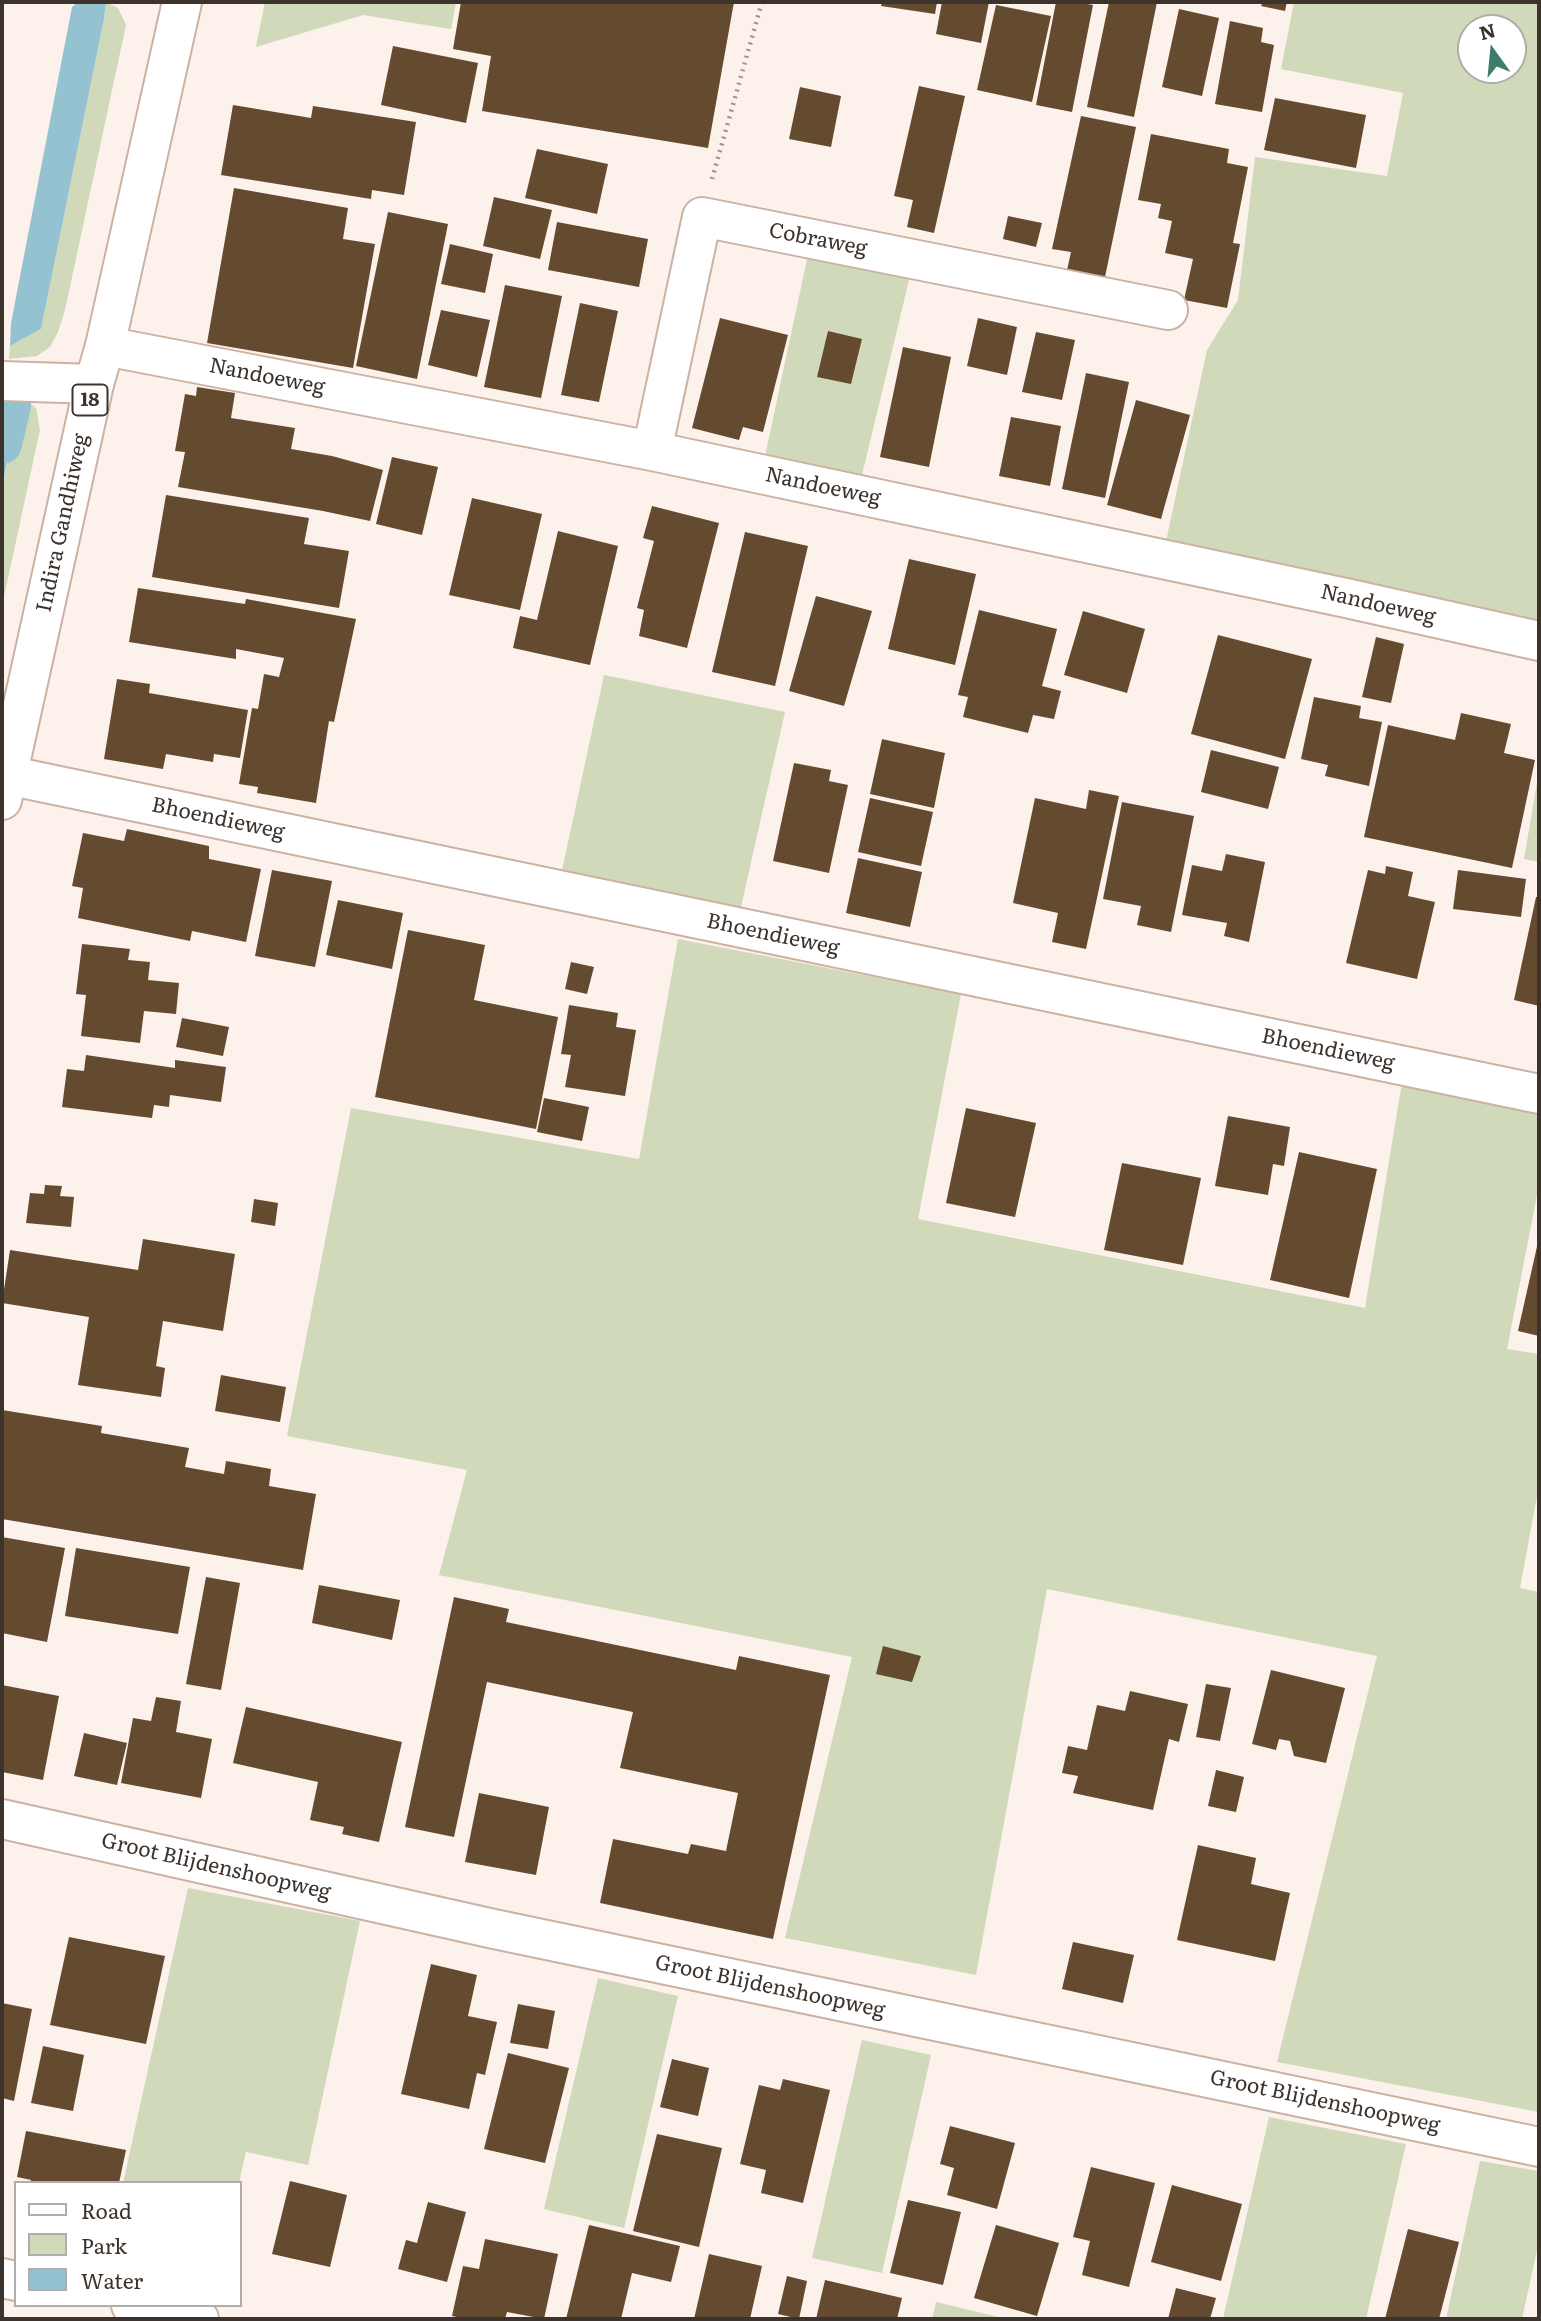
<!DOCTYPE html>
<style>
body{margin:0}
#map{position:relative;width:1541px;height:2321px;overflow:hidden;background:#fdf1eb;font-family:Literata,serif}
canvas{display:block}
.frame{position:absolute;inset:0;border:4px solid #3d332d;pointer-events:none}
.legend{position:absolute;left:14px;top:2181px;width:228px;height:126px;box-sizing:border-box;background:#fff;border:2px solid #b1adab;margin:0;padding:9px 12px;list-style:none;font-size:21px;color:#3d332d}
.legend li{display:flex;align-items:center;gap:14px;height:35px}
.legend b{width:35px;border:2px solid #b1adab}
.north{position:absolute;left:1457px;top:14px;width:70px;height:70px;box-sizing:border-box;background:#fff;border:2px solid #b1adab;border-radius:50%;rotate:345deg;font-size:19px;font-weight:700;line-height:28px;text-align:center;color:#3d332d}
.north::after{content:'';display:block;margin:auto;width:24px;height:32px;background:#3e7d6b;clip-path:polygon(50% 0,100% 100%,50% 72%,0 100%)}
</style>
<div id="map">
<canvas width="1541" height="2321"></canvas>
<div class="frame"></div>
<ul class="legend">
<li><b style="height:9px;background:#fff"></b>Road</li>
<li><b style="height:19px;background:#d0d9b9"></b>Park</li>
<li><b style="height:19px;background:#94c2d0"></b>Water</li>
</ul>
<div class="north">N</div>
</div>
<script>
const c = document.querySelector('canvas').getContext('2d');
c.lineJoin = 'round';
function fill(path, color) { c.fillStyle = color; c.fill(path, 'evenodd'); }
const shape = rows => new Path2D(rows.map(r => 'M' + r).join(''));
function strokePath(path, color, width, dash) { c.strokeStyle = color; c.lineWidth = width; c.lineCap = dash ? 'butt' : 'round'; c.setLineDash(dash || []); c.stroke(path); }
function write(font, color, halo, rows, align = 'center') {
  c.font = font + ' Literata,serif'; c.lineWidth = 7; c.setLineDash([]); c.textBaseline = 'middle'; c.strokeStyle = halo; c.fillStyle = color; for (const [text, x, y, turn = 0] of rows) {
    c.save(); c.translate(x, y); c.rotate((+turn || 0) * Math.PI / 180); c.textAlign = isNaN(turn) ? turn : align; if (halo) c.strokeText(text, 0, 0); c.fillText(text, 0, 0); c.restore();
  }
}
const green = shape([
 [106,2,118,8,126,25,65,310,58,332,50,347,37,356,9,359,10,346,41,329,104,19],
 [265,2,456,2,451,29,363,15,256,47],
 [1294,2,1539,2,1539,621,1165,546,1207,350,1238,300,1255,157,1387,176,1403,93,1281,69],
 [1471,28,1513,28,1513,70,1471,70],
 [809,250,911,272,862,475,765,456],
 [2,396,25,399,36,408,40,430,2,606,2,487,16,427,15,420,2,418],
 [604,675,785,712,740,911,561,875],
 [1539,771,1539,862,1524,859],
 [678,939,961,994,918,1219,1365,1308,1402,1082,1539,1110,1539,1185,1507,1349,1539,1354,1539,1485,1520,1588,1539,1592,1539,2112,1277,2062,1377,1656,1047,1589,976,1975,785,1938,852,1657,439,1575,467,1470,287,1436,351,1108,639,1159],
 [188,1888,360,1921,308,2165,246,2152,239,2183,123,2183],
 [598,1978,678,1996,624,2228,544,2209],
 [862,2040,931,2055,882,2273,812,2258],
 [1269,2117,1406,2144,1366,2319,1223,2319],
 [1480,2161,1539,2171,1539,2241,1522,2319,1446,2319],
 [936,2302,1007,2319,932,2319]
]);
const water = shape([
 [78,2,106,2,104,19,41,329,10,346,11,323,72,7],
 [2,418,16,420,2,487]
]);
const canal = shape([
 [2,444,11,406]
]);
const building = shape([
 [461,2,734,2,708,148,482,111,491,56,453,49],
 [882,2,937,2,935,14,881,6],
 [942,2,989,2,981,43,936,34],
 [1056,2,1076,2,1093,5,1072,112,1036,105],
 [1109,2,1157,2,1134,117,1087,107],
 [1263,2,1287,2,1285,11,1261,6],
 [996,5,1051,16,1032,102,977,90],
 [1179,9,1219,18,1202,96,1162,87],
 [1230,21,1263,28,1261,42,1274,45,1262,112,1215,104],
 [393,46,478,63,466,123,381,105],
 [919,86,965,96,934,233,907,227,913,200,894,196],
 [800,87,841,96,831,147,789,139],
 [1275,98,1366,115,1356,168,1264,150],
 [233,105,311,118,313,106,416,122,404,195,372,190,371,199,221,175],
 [1081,116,1136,127,1105,277,1067,270,1071,252,1052,249],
 [1151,134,1229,149,1227,163,1248,167,1233,243,1240,244,1227,308,1184,300,1193,259,1165,253,1172,221,1158,218,1161,204,1138,200],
 [537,149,608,164,597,214,525,198],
 [234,188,348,208,343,239,375,244,353,368,207,343],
 [494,197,552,210,540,259,483,246],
 [388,212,448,224,417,379,356,366],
 [1008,216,1042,223,1036,247,1003,239],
 [557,222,648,239,639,287,548,270],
 [450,244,493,254,485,293,441,284],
 [505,285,562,296,541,398,484,387],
 [580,303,618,311,599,402,561,395],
 [441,310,490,320,477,377,428,365],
 [720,318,788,335,763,432,743,427,739,440,692,428],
 [978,318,1017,327,1007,375,967,366],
 [828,331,862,339,851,384,817,377],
 [1036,332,1075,340,1062,400,1022,392],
 [903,347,951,357,929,467,880,457],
 [1086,373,1129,382,1105,498,1062,489],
 [197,387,235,393,231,418,295,428,291,449,332,456,383,470,370,521,323,511,178,487,185,452,175,451,185,394,196,396],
 [1136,400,1190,415,1161,519,1107,505],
 [1011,417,1061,426,1050,486,999,476],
 [392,457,438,467,422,535,376,524],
 [166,495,309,518,304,544,349,551,339,608,152,577],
 [472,498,542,514,520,610,449,595],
 [652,506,719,523,687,648,639,636,644,610,637,608,654,541,643,538],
 [558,531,618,546,590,665,513,648,520,616,537,620],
 [745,532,808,546,775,686,712,672],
 [909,559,976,574,955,665,888,649],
 [138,588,245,604,246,599,356,619,334,722,329,721,316,803,257,793,258,787,239,784,252,708,258,709,264,674,279,677,284,658,236,649,236,659,129,642],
 [816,596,872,611,844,706,789,691],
 [979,610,1057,629,1042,686,1061,691,1054,719,1033,715,1028,733,963,717,968,697,958,695],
 [1083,611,1145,629,1127,693,1064,675],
 [1218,635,1312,659,1285,759,1191,734],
 [1376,637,1404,644,1391,703,1362,697],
 [117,679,150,684,149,693,248,710,240,758,214,754,213,762,166,754,163,769,104,759],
 [1314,697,1361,706,1359,718,1382,722,1369,786,1325,776,1328,765,1301,759],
 [1461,713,1511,724,1504,753,1535,760,1512,868,1364,837,1388,725,1455,740],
 [882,739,945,753,934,808,870,794],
 [1211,750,1279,767,1268,809,1201,792],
 [794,763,831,770,829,781,848,785,829,873,773,861],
 [1089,790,1119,796,1086,949,1052,942,1058,913,1013,903,1035,798,1086,809],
 [870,798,933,812,921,866,858,852],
 [1122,802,1194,816,1171,932,1137,925,1141,906,1103,899],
 [127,829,209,846,209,859,261,869,246,942,192,931,190,941,78,918,83,888,72,886,83,833,124,841],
 [1226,854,1265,862,1249,942,1224,936,1227,923,1182,915,1192,865,1222,871],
 [858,858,922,872,910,927,846,913],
 [1386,866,1413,872,1408,896,1435,902,1417,979,1346,963,1368,870,1385,874],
 [272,870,332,881,315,967,255,956],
 [1458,870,1526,879,1521,917,1453,909],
 [1536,897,1539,897,1539,1006,1514,1000],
 [338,900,403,913,392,969,326,955],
 [408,930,485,945,474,1000,558,1017,536,1129,375,1097],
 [82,944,130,949,128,960,150,962,148,980,179,983,176,1014,144,1011,140,1043,81,1036,86,995,76,994],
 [571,962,594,967,587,994,565,989],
 [569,1005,618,1013,616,1027,636,1030,625,1096,565,1087,571,1055,561,1054],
 [182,1018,229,1027,223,1056,176,1047],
 [86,1055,175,1068,175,1060,226,1067,221,1102,170,1095,169,1107,154,1105,152,1118,62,1107,67,1069,84,1071],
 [544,1098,589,1107,582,1141,537,1132],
 [966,1108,1036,1123,1015,1217,946,1203],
 [1228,1116,1290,1127,1284,1166,1273,1164,1268,1195,1215,1186],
 [1299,1152,1377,1169,1349,1298,1270,1280],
 [1122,1163,1201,1178,1183,1265,1104,1250],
 [45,1185,62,1186,60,1196,74,1197,71,1227,26,1223,30,1193,44,1194],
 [254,1199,278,1203,275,1226,251,1222],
 [143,1239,235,1254,223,1331,163,1321,156,1366,165,1368,161,1397,78,1385,89,1317,2,1303,10,1250,138,1270],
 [1538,1242,1539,1242,1539,1336,1518,1331],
 [221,1375,286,1387,280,1422,215,1411],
 [2,1410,102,1426,101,1433,189,1448,185,1467,224,1474,226,1461,271,1469,269,1486,316,1494,303,1570,2,1519],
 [2,1537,65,1548,47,1642,2,1633],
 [76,1548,190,1567,178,1634,65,1616],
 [206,1577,240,1583,221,1690,186,1684],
 [319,1585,400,1600,392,1640,312,1623],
 [454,1597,509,1609,506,1622,736,1670,739,1656,830,1675,773,1939,600,1903,613,1839,688,1854,691,1844,726,1851,738,1793,620,1768,633,1712,487,1682,454,1837,405,1827],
 [883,1646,921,1656,912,1682,876,1674],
 [1271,1670,1345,1688,1326,1763,1294,1756,1290,1741,1279,1739,1276,1750,1252,1744],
 [1206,1684,1231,1688,1220,1741,1196,1737],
 [2,1685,59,1696,43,1780,2,1772],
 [1130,1691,1188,1704,1179,1742,1169,1739,1153,1810,1073,1793,1078,1776,1062,1773,1068,1746,1087,1750,1097,1705,1125,1711],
 [156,1697,181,1701,176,1732,212,1739,201,1798,121,1783,133,1718,151,1721],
 [246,1707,402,1742,379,1842,342,1834,344,1827,310,1820,318,1782,233,1763],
 [84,1733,127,1743,117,1785,74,1776],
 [1216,1770,1244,1777,1236,1812,1208,1806],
 [479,1793,549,1807,536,1875,465,1862],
 [1198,1845,1256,1858,1251,1884,1290,1893,1275,1961,1177,1940],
 [69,1937,165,1956,146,2044,50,2025],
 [1073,1942,1134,1955,1123,2003,1062,1989],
 [431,1964,477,1975,468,2016,497,2022,485,2075,477,2073,469,2109,401,2094],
 [2,2003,32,2009,14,2101,2,2098],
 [518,2004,555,2011,548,2049,510,2043],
 [43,2046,84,2055,73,2111,31,2103],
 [508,2053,569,2068,545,2163,484,2149],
 [672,2059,709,2068,698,2116,660,2107],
 [783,2079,830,2090,803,2203,761,2193,766,2170,740,2164,759,2085,780,2090],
 [950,2126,1015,2143,997,2209,947,2195,954,2168,940,2164],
 [26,2131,126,2150,119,2183,30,2183,31,2180,17,2177],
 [657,2134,722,2148,699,2247,633,2231],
 [1091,2167,1155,2183,1129,2287,1082,2275,1090,2241,1073,2237],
 [290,2181,347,2195,330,2267,272,2254],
 [1172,2185,1242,2204,1221,2281,1151,2262],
 [908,2200,961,2212,943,2285,890,2273],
 [428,2202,466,2212,447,2282,398,2269,406,2240,417,2243],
 [589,2225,680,2246,671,2282,632,2273,621,2319,566,2319],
 [996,2225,1059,2243,1037,2316,974,2298],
 [1408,2229,1459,2242,1439,2319,1385,2319],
 [485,2239,558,2254,544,2319,507,2312,505,2319,467,2319,452,2316,463,2266,479,2269],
 [709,2254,762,2266,750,2319,694,2319],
 [787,2276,807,2281,799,2319,778,2314],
 [825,2280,902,2298,897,2319,816,2319],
 [1176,2288,1216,2298,1210,2319,1168,2319]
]);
const path = shape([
 [712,179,762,2]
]);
const minor = shape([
 [105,346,652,451,1346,598,1539,641],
 [2,381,94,384],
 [652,451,702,217,1168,310],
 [2,774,1539,1094],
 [2,1819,494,1929,1539,2147],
 [2,2278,16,2281],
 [131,2305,199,2319]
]);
const major = shape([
 [2,800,94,384,105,346,182,2]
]);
const shields = [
 [90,400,35]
];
const shieldNames = [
 ["18",90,400]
];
const streetNames = [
 ["Cobraweg",818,240,11],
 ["Nandoeweg",267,377,11],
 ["Nandoeweg",823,487,12],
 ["Indira Gandhiweg",63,523,-78],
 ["Nandoeweg",1378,605,13],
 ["Bhoendieweg",218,819,12],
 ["Bhoendieweg",773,935,12],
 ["Bhoendieweg",1328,1050,12],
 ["Groot Blijdenshoopweg",216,1867,13],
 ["Groot Blijdenshoopweg",770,1987,12],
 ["Groot Blijdenshoopweg",1325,2102,12]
];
fill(green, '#d0d9b9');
fill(water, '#94c2d0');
strokePath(canal, '#94c2d0', 40);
fill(building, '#644b30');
strokePath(minor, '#cdb1a3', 42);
strokePath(major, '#cdb1a3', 42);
strokePath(path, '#a0958f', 4.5, [2, 5]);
strokePath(minor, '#fff', 38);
strokePath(major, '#fff', 38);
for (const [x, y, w] of shields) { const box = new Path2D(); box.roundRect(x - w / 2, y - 15.5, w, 31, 5); c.fillStyle = '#fff'; c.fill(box); strokePath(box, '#3d332d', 2); }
write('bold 19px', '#3d332d', null, shieldNames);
write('21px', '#3d332d', '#fff', streetNames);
</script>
